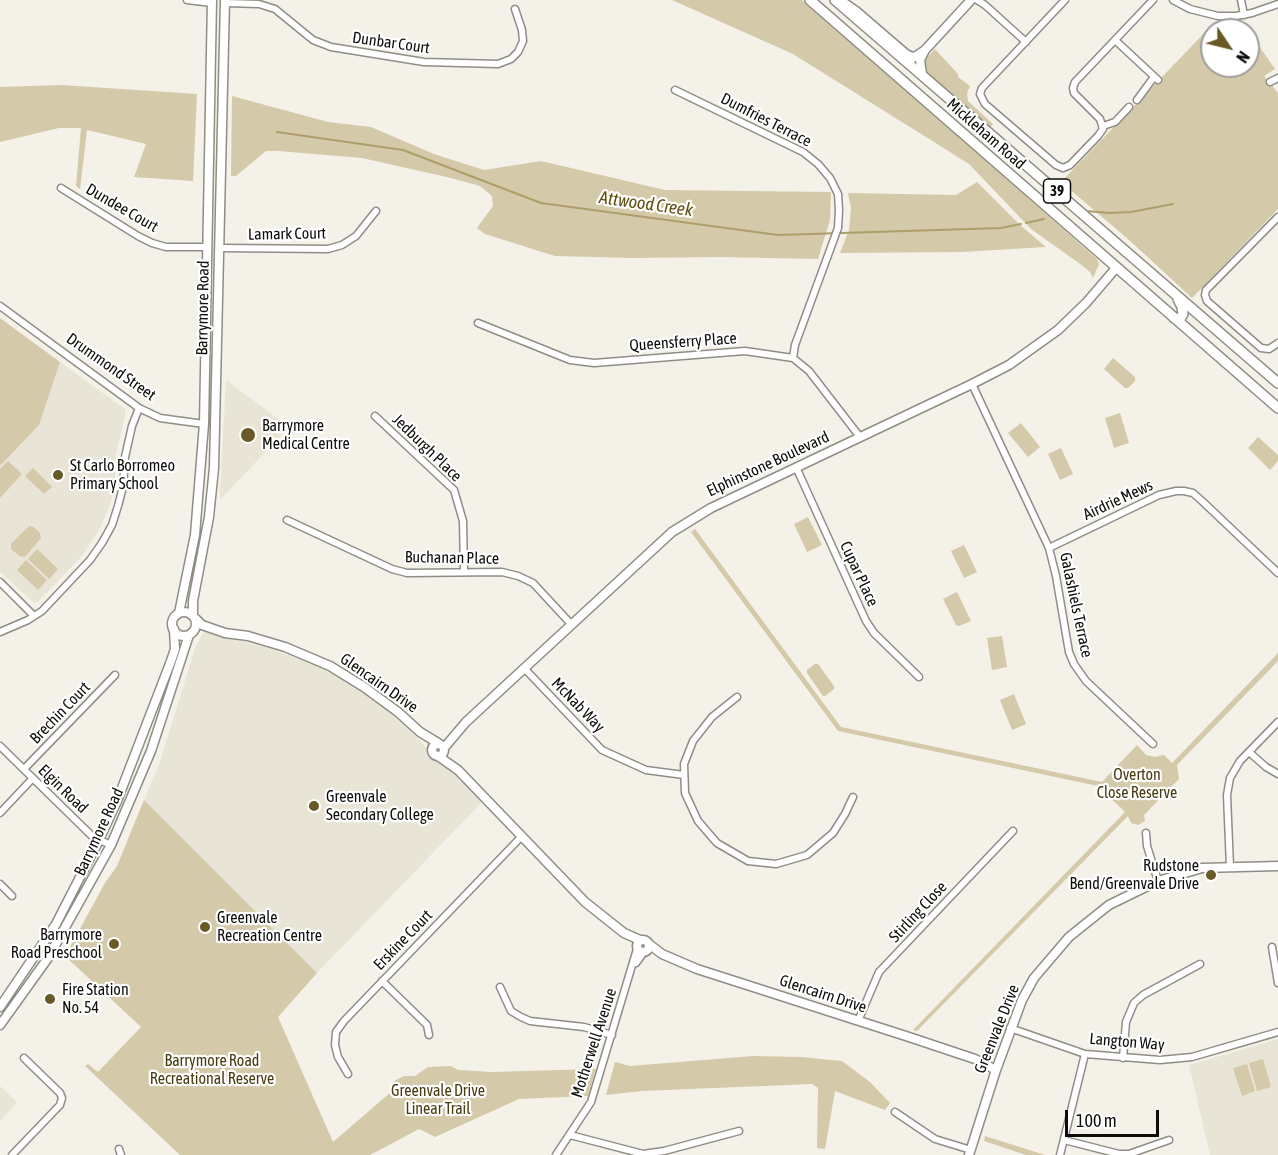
<!DOCTYPE html>
<style>
body{margin:0}
#map{position:relative;width:1278px;height:1155px;overflow:hidden;background:#f4f1e9;font-family:"Asap Condensed",sans-serif}
canvas{display:block}
.north{position:absolute;left:1200px;top:18px;width:60px;height:60px;box-sizing:border-box;background:#fff;border:2px solid #9e9e9d;border-radius:50%;rotate:125deg;font-size:16px;font-weight:700;line-height:24px;text-align:center;color:#0c0c09}
.north::after{content:'';display:block;margin:auto;width:21px;height:27px;background:#685926;clip-path:polygon(50% 0,100% 100%,50% 72%,0 100%)}
.scale{position:absolute;left:1065px;top:1110px;width:94px;height:27px;box-sizing:border-box;border:3px solid #0c0c09;border-top:0;padding-left:8px;font-size:18px;line-height:21px;white-space:nowrap;color:#0c0c09;-webkit-text-stroke:4px #fff;paint-order:stroke}
</style>
<div id="map">
<canvas width="1278" height="1155"></canvas>
<div class="north">N</div>
<div class="scale">100 m</div>
</div>
<script>
const c = document.querySelector('canvas').getContext('2d');
c.lineJoin = 'round';
function fill(path, color) { c.fillStyle = color; c.fill(path, 'evenodd'); }
const shape = rows => new Path2D(rows.map(r => 'M' + r).join(''));
function strokePath(path, color, width, dash) { c.strokeStyle = color; c.lineWidth = width; c.lineCap = dash ? 'butt' : 'round'; c.setLineDash(dash || []); c.stroke(path); }
function write(font, color, halo, rows, align = 'center') {
  c.font = font + ' "Asap Condensed",sans-serif'; c.lineWidth = 4.5; c.setLineDash([]); c.textBaseline = 'middle'; c.strokeStyle = halo; c.fillStyle = color; for (const [text, x, y, turn = 0] of rows) {
    c.save(); c.translate(x, y); c.rotate((+turn || 0) * Math.PI / 180); c.textAlign = isNaN(turn) ? turn : align; if (halo) c.strokeText(text, 0, 0); c.fillText(text, 0, 0); c.restore();
  }
}
const built = shape([
 [60,362,125,409,125,415,116,455,115,485,110,505,99,530,82,556,38,602,34,603,0,572,0,466,39,425],
 [226,380,289,427,220,500,220,489],
 [204,632,268,648,316,665,351,684,403,723,424,745,431,757,450,768,482,802,317,973,144,800,159,765,196,645],
 [1278,1039,1278,1155,1210,1155,1189,1065],
 [0,1086,17,1102,0,1121]
]);
const green = shape([
 [672,0,802,0,900,84,1097,259,1099,264,1093,278,1090,272,1083,266,1031,229,969,164,942,147,793,54],
 [1212,25,1244,25,1248,30,1212,30,1212,66,1248,66,1248,30,1275,69,1264,76,1278,93,1278,209,1192,298,1128,239,1061,182],
 [935,49,958,74,958,77,970,86,967,93,968,101,993,124,989,129,924,73,924,61],
 [61,85,197,94,193,181,134,177,146,144,87,130,80,189,76,186,81,128,59,128,0,142,0,87],
 [232,96,328,122,371,127,434,154,484,170,541,161,665,190,831,192,830,220,818,259,720,257,632,258,555,256,485,234,477,228,493,206,492,196,480,186,451,178,362,158,278,151,266,151,236,176,231,176],
 [977,182,1020,225,1046,247,962,252,840,253,849,230,851,208,848,193,956,195],
 [0,318,60,362,39,425,0,466],
 [1113,358,1135,377,1135,381,1128,388,1125,388,1104,369],
 [1120,413,1129,443,1114,448,1105,418],
 [1021,423,1040,447,1028,457,1008,433],
 [1258,437,1278,455,1278,461,1270,470,1248,448],
 [1061,448,1073,474,1060,480,1048,454],
 [8,461,22,474,0,498,0,469],
 [33,468,52,487,44,494,25,476],
 [808,517,822,545,807,552,794,524],
 [29,526,34,527,40,533,41,538,26,556,21,557,11,549,11,544],
 [695,529,841,727,1102,782,1137,745,1146,755,1155,757,1164,755,1172,763,1278,653,1278,661,1177,765,1179,779,1144,815,1145,821,1138,825,1131,823,1128,816,917,1031,913,1030,1125,812,1098,786,838,731,691,532],
 [964,545,977,572,964,578,951,551],
 [37,549,58,569,49,579,28,559],
 [26,560,47,580,38,590,17,570],
 [957,592,971,621,959,626,956,625,943,599],
 [1002,636,1007,667,992,670,987,638],
 [815,664,818,664,834,686,834,689,825,696,823,696,807,673,807,670],
 [1014,694,1026,724,1012,730,1000,700],
 [144,800,317,973,278,1017,333,1142,398,1086,394,1081,404,1076,415,1076,428,1067,451,1066,458,1070,492,1072,596,1069,588,1096,519,1099,435,1137,419,1129,370,1155,180,1155,85,1066,88,1064,98,1072,141,1027,65,956,105,883,117,866],
 [753,1056,801,1057,842,1061,870,1082,890,1103,885,1110,835,1091,825,1149,817,1148,818,1088,812,1084,642,1091,606,1095,615,1062,630,1066],
 [1263,1059,1271,1087,1257,1091,1249,1063],
 [1247,1064,1255,1091,1242,1096,1233,1068],
 [985,1136,1045,1155,1026,1155,984,1141]
]);
const stream = shape([
 [277,132,403,150,541,203,778,235,1001,228,1021,224],
 [1086,211,1109,213,1131,212,1173,204],
 [1026,223,1044,219]
]);
const street = shape([
 [187,0,212,3],
 [977,0,985,5,1026,42],
 [1065,0,982,88,980,94,985,104,1056,165,1063,168,1070,165,1098,136,1103,129,1100,119,1074,93,1073,88,1075,82,1153,0],
 [1173,0,1190,9,1218,16,1236,16,1252,13,1278,4],
 [1241,0,1244,15],
 [225,3,259,4,275,9,313,40,331,47,424,62,498,64,511,59,518,52,523,41,522,30,515,9],
 [1115,40,1158,80],
 [1270,82,1278,78],
 [675,90,803,152,818,164,830,178,838,194,839,210,838,228,795,345,793,358],
 [1137,100,1154,77],
 [1103,126,1115,122,1129,107],
 [61,188,138,236,152,243,166,247,207,247],
 [1278,217,1212,284,1206,290,1205,295,1207,301,1261,348,1269,349,1278,343],
 [220,248,328,249,342,245,356,236,376,211],
 [0,306,139,408,160,418,204,424],
 [478,323,570,360,594,363,745,351,793,358,809,371,860,437],
 [972,384,1049,548,1056,576,1069,652,1074,664,1086,681,1153,744],
 [375,416,454,490,463,521,464,572],
 [796,467,866,621,874,633,919,677],
 [287,520,392,569,407,573,502,572,518,576,533,583,571,624],
 [1049,548,1159,495,1176,491,1184,491,1193,493,1202,501,1278,573],
 [0,582,34,616],
 [0,632,28,620,42,611,90,560,102,543,112,525,118,506,123,487,125,457,132,426,139,408],
 [524,668,602,750,646,770,684,775],
 [737,697,712,717,693,741,684,764,685,793,698,821,717,843,748,861,776,864,807,855,833,833,845,814,853,797],
 [0,746,93,837,111,845],
 [1249,752,1266,767,1278,774],
 [24,769,115,675],
 [0,813,33,778],
 [1146,833,1147,846,1158,881],
 [1230,867,1227,795,1230,778,1240,761,1278,722],
 [0,884,12,896],
 [1272,947,1278,983],
 [636,963,644,952],
 [382,981,427,1025,429,1035],
 [500,987,511,1011,521,1017,530,1021,584,1027,612,1035],
 [858,1021,879,972,1013,831],
 [1010,1028,1085,1054,1160,1060,1192,1057,1278,1032],
 [1123,1058,1126,1022,1134,1003,1143,995,1200,964],
 [348,1074,338,1057,335,1045,336,1032,344,1021,522,836],
 [895,1112,935,1139,971,1150],
 [570,1135,643,1154,664,1151,739,1131],
 [1064,1140,1119,1154,1129,1154,1169,1140],
 [119,1149,121,1155],
 [12,1155,60,1105,62,1098,60,1093,24,1058],
 [556,1155,591,1102,637,949],
 [1060,1155,1085,1054]
]);
const secondary = shape([
 [840,0,856,11,906,54,912,57,917,56],
 [913,58,925,50,971,0],
 [922,74,920,60,925,50],
 '172 624a12 12 0 1 1 24 0a12 12 0 1 1-24 0Z',
 [179,613,195,535,204,424,212,0],
 [193,615,193,601,209,517,214,468,225,0],
 [196,619,202,625,225,633,248,636,285,647,330,666,364,687,398,712,420,732,438,743],
 '432 750a6 6 0 1 1 12 0a6 6 0 1 1-12 0Z',
 [444,748,466,722,672,532,711,508,972,384,1009,365,1058,330,1086,303,1116,268],
 [438,756,458,770,585,902,624,933,640,940],
 '637 946a6 6 0 1 1 12 0a6 6 0 1 1-12 0Z',
 [649,944,662,954,697,969,909,1037,975,1059,996,1070],
 [0,1007,56,924,99,840,117,801,171,661,175,649,174,629],
 [0,1025,48,958,111,845,151,751,189,635],
 [969,1155,996,1070,1022,1000,1034,978,1069,937,1109,905,1158,881,1202,868,1278,866]
]);
const primary = shape([
 [810,0,1278,408],
 [835,0,1278,383],
 [1174,318,1180,319,1183,314,1182,307,1178,299]
]);
const markers = [
 [248,435,8,"#685926"],
 [58,475,6,"#685926"],
 [314,806,6,"#685926"],
 [1211,875,6,"#685926"],
 [205,927,6,"#685926"],
 [114,944,6,"#685926"],
 [50,999,6,"#685926"]
];
const shields = [
 [1057,191,27]
];
const shieldNames = [
 ["39",1057,191]
];
const streetNames = [
 ["Dunbar Court",391,43,8],
 ["Dumfries Terrace",766,120,27],
 ["Mickleham Road",986,134,41],
 ["Dundee Court",122,208,30],
 ["Lamark Court",287,234,-1],
 ["Barrymore Road",203,308,-89],
 ["Queensferry Place",683,342,-4],
 ["Drummond Street",111,367,35],
 ["Jedburgh Place",427,448,44],
 ["Elphinstone Boulevard",768,464,-25],
 ["Airdrie Mews",1118,500,-25],
 ["Buchanan Place",452,558,1],
 ["Cupar Place",859,574,65],
 ["Galashiels Terrace",1076,605,78],
 ["Glencairn Drive",379,683,35],
 ["McNab Way",578,705,46],
 ["Brechin Court",60,713,-46],
 ["Elgin Road",63,789,44],
 ["Barrymore Road",99,832,-65],
 ["Stirling Close",918,912,-47],
 ["Erskine Court",403,940,-46],
 ["Glencairn Drive",823,994,18],
 ["Greenvale Drive",997,1029,-68],
 ["Langton Way",1127,1042,5],
 ["Motherwell Avenue",594,1043,-72]
];
const poiNames = [
 ["Barrymore",262,426],
 ["Medical Centre",262,444],
 ["St Carlo Borromeo",70,466],
 ["Primary School",70,484],
 ["Greenvale",326,797],
 ["Secondary College",326,815],
 ["Rudstone",1199,866,"right"],
 ["Bend/Greenvale Drive",1199,884,"right"],
 ["Greenvale",217,918],
 ["Recreation Centre",217,936],
 ["Barrymore",102,935,"right"],
 ["Road Preschool",102,953,"right"],
 ["Fire Station",62,990],
 ["No. 54",62,1008]
];
const parkNames = [
 ["Overton",1137,775],
 ["Close Reserve",1137,793],
 ["Barrymore Road",212,1061],
 ["Recreational Reserve",212,1079],
 ["Greenvale Drive",438,1091],
 ["Linear Trail",438,1109]
];
const waterNames = [
 ["Attwood Creek",646,204,8]
];
fill(built, '#e9e5d6');
fill(green, '#d4c9a8');
strokePath(stream, '#ae9e6a', 2);
strokePath(street, '#908d86', 9);
strokePath(secondary, '#908d86', 11);
strokePath(primary, '#908d86', 12);
strokePath(street, '#fff', 6);
strokePath(secondary, '#fff', 8);
strokePath(primary, '#fff', 9);
for (const [x, y, r, color] of markers) { const dot = new Path2D(); dot.arc(x, y, r, 0, 2 * Math.PI); c.fillStyle = color; c.fill(dot); strokePath(dot, '#fff', 2); }
for (const [x, y, w] of shields) { const box = new Path2D(); box.roundRect(x - w / 2, y - 12, w, 24, 4.5); c.fillStyle = '#fff'; c.fill(box); strokePath(box, '#0c0c09', 1.5); }
write('bold 15px', '#0c0c09', null, shieldNames);
write('16px', '#0c0c09', '#fff', streetNames);
write('16px', '#0c0c09', '#fff', poiNames, 'left');
write('16px', '#463a0f', '#fff', parkNames);
write('italic 18px', '#614f0f', '#fff', waterNames);
</script>
